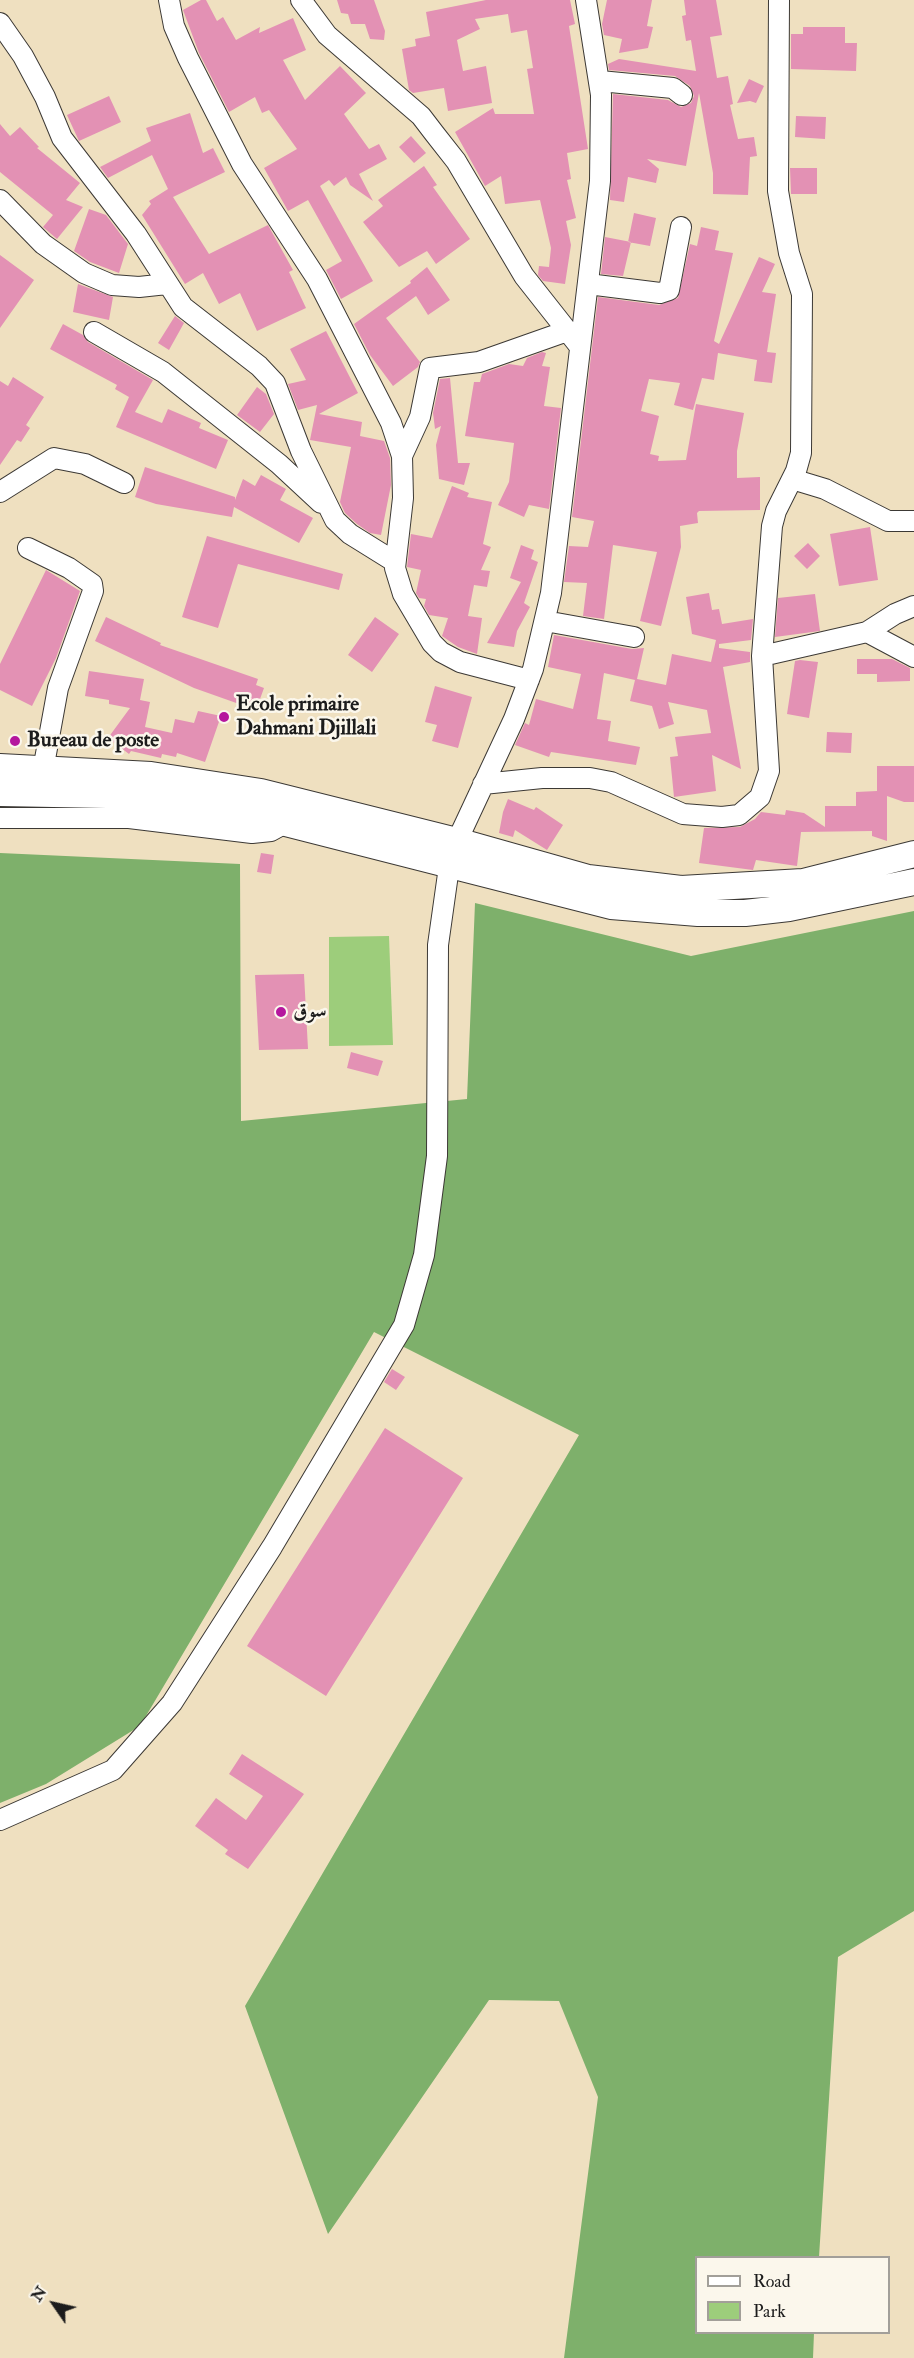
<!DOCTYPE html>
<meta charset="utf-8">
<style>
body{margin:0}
#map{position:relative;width:914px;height:2358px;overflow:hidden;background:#efe0c0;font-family:"IM FELL Double Pica",serif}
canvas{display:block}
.legend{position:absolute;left:695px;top:2256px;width:195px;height:78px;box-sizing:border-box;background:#fbf7ec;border:2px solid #a29f99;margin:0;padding:8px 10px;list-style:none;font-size:18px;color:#1c1c1c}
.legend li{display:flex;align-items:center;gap:12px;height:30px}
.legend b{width:30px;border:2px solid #a29f99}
.north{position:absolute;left:24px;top:2274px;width:60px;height:60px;-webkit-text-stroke:4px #fbf7ec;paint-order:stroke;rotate:304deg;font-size:16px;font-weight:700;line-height:24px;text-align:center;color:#1c1c1c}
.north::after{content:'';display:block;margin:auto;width:21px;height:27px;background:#1c1c1c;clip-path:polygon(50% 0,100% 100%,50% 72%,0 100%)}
</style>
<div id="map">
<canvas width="914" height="2358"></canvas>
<ul class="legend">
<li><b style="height:8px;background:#fff"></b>Road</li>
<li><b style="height:16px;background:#9dcd7b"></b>Park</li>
</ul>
<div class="north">N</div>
</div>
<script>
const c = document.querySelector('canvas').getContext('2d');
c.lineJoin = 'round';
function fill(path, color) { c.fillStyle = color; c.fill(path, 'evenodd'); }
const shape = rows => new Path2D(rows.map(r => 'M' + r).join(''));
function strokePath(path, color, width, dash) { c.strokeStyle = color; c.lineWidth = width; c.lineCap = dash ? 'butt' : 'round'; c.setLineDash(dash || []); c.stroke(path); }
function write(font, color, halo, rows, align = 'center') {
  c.font = font + ' "IM FELL Double Pica",Amiri,serif'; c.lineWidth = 5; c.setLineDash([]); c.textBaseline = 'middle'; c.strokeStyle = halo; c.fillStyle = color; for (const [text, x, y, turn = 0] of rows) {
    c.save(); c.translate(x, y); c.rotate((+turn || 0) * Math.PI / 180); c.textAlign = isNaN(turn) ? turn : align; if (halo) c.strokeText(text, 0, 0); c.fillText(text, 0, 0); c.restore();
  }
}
const green = shape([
 [389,936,393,1045,329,1046,329,937]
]);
const forest = shape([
 [0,853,240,864,241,1121,467,1099,475,903,691,956,914,911,914,1911,838,1957,819,2257,696,2258,696,2332,814,2333,813,2358,564,2358,598,2097,559,2001,489,2000,328,2234,245,2006,579,1435,374,1332,140,1726,46,1784,0,1803]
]);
const building = shape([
 [201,0,206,0,217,21,223,17,236,40,260,27,259,33,293,18,306,50,283,60,305,100,340,66,366,93,344,114,369,149,379,144,387,159,359,174,373,201,350,185,346,177,334,186,329,180,320,186,373,281,341,299,326,270,342,261,308,200,288,211,264,168,297,149,269,110,262,113,255,97,229,112,199,53,183,10],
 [337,0,374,0,385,31,384,40,370,39,365,24,351,24,348,14,341,13],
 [486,0,570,0,575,24,569,26,588,149,567,153,571,179,567,180,576,218,566,221,571,245,565,284,543,281,538,275,539,266,549,267,551,248,540,200,505,204,501,176,485,186,455,132,493,108,495,114,534,114,527,69,533,68,527,30,511,33,508,14,475,19,480,29,457,40,463,71,486,66,492,103,448,111,444,88,413,93,409,90,402,49,416,46,415,39,430,36,426,12],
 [607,0,652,0,647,26,653,27,648,48,619,53,622,39,604,35,602,24],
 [684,0,716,0,722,35,710,37,717,78,728,76,733,104,730,105,738,139,754,137,757,156,750,157,748,195,713,194,713,173,699,93,686,166,647,159,659,169,656,183,628,177,624,202,610,200,613,94,668,100,681,107,691,103,694,96,690,86,675,76,609,70,608,64,619,59,696,71,691,40,686,41,682,16,686,15],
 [803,27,845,27,845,43,857,43,856,71,791,69,791,34,803,34],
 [749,79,764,86,756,103,750,101,737,103],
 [109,96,121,122,79,141,67,115],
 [190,113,203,153,213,148,225,172,173,197,209,254,268,225,293,270,289,272,306,308,257,331,240,293,219,304,203,273,185,284,142,215,151,204,149,201,168,189,152,155,108,178,100,167,151,141,146,128],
 [796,116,826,117,825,139,795,137],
 [0,124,10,136,20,127,39,147,37,148,80,183,66,200,83,207,57,239,43,227,53,215,0,172],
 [411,136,426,153,414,163,399,147],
 [424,166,437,185,433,187,470,239,436,264,427,251,399,267,363,222,383,206,378,200],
 [790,168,817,168,817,194,791,194],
 [89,209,106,215,128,244,119,273,90,262,74,251],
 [634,213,656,218,650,246,628,242],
 [701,227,719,231,715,250,733,253,714,341,719,344,759,257,775,264,762,292,776,294,767,352,776,353,772,383,754,381,757,360,718,353,714,380,702,378,693,410,674,405,680,383,649,379,641,411,659,416,650,454,659,456,658,461,686,460,696,404,744,413,737,451,737,478,760,477,760,510,699,511,697,513,698,523,680,526,681,547,661,626,640,621,657,552,613,545,604,619,583,616,587,583,564,582,569,546,588,547,594,521,572,517,598,297,659,305,678,298,690,244,697,246],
 [605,237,631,242,623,276,601,274],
 [0,255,34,280,0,328],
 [427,267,450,300,428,315,416,296,386,318,420,362,418,367,393,386,370,355,354,324,411,283,410,281],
 [78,284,113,297,109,320,73,312],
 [175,316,184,323,169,350,158,343],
 [63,324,83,335,88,342,153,380,135,412,162,423,168,409,201,423,199,428,228,440,216,469,116,427,129,397,115,389,117,385,50,349],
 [326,331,358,393,319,414,362,422,360,436,384,441,390,458,391,485,381,535,370,533,357,524,345,513,340,502,351,447,310,440,317,405,298,410,288,384,306,380,290,349],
 [542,352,546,353,542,366,550,367,544,406,561,408,549,509,529,505,524,517,498,505,509,482,514,443,465,436,474,382,480,382,482,374,509,364,523,366,527,358],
 [13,377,44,397,26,425,30,428,21,442,17,440,0,465,0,381,8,386],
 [450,378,458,463,470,463,464,485,439,479,436,445,441,426,435,429,433,413,440,379],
 [257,387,266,394,274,414,260,432,237,415],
 [145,467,235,497,235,500,243,479,255,486,261,475,286,489,280,500,313,518,299,543,234,507,232,517,156,504,135,497],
 [452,486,469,493,467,497,492,502,483,544,491,547,481,570,490,571,487,587,474,585,468,616,482,618,477,654,458,647,442,636,448,618,429,615,424,606,426,599,419,598,416,593,421,570,407,567,411,534,432,538],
 [870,527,878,580,839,586,830,534],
 [207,536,343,574,339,590,238,564,218,628,182,617],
 [808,543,820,556,807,569,794,556],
 [521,545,534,550,531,559,538,562,524,603,530,607,517,631,514,647,487,643,521,582,510,578],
 [46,570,80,591,56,658,32,706,0,690,0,664],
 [709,593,712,610,719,609,722,624,753,619,751,640,719,644,719,648,750,652,750,662,723,667,741,769,712,755,716,791,674,797,670,757,678,756,675,737,711,733,707,710,668,702,674,724,659,729,652,706,630,701,635,680,604,673,597,719,611,721,608,741,640,747,636,765,551,752,549,757,515,745,525,723,529,725,536,699,573,709,581,674,548,667,554,635,632,649,644,648,637,679,666,685,672,654,711,662,716,640,692,634,686,597],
 [815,594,820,631,775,637,778,598],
 [106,617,161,643,160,645,258,679,256,685,264,688,256,710,194,688,95,641],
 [375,617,399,634,372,672,348,655],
 [857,659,892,659,910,668,910,681,877,682,877,674,857,674],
 [800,660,818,662,809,718,787,714,795,661],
 [89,671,144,679,140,700,150,702,145,727,172,733,175,719,194,723,198,711,221,716,205,762,177,753,176,757,162,754,161,758,131,751,129,754,108,738,130,708,109,704,109,700,85,696],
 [435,686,472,697,458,748,432,741,437,725,425,722],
 [827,732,852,733,851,753,826,752],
 [877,766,914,766,914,802,904,802,887,796,887,841,872,836,872,831,801,832,797,866,756,860,753,870,699,863,704,828,740,827,755,819,761,812,785,815,786,810,804,813,825,827,825,806,856,806,856,792,877,791],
 [508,799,534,810,536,807,563,825,547,850,515,830,513,837,499,833,503,812],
 [261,853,274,855,271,874,257,872],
 [304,974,308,1049,259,1050,255,975],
 [351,1052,383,1061,378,1076,347,1068],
 [392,1369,405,1377,396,1390,384,1382],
 [385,1428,463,1478,326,1696,247,1646],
 [242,1754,304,1794,248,1869,225,1854,228,1850,195,1826,216,1798,246,1820,263,1796,229,1774]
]);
const minor = shape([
 [169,0,174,26,188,58,242,164,317,279,391,423,402,456,403,498,395,568,403,594,432,643,441,652,460,662,529,680],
 [301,0,327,35,421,116,434,133,456,161,524,276,580,347],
 [0,23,23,56,45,97,62,138,136,234,183,307,259,366,275,383,301,451,335,520,350,534,395,562],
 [600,81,673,88,682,95],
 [0,200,43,244,84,273,112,285,139,287,167,284],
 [588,284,660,293,669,290,681,227],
 [94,332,163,372,279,464,321,503],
 [402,456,420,417,430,368,479,362,567,331],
 [792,479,825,489,888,521,914,521],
 [0,492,54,458,85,464,124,483],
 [28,548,69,568,92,584,93,591,58,688,41,781],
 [545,621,634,637],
 [867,632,914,657],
 [762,656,772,526,776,511,796,471,801,453,802,294,789,253,778,191,779,0],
 [483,784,542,778,590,778,611,782,683,814,722,817,739,815,760,797,769,771,762,656,867,632,895,614,914,606],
 [0,818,129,818,252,833,271,831,280,826,285,815],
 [0,1820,113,1770,172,1703,272,1547,404,1325,424,1255,437,1156,438,945,449,867,457,841,514,719,533,669,551,593,600,181,601,95,586,0]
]);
const major = shape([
 [0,767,151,775,261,792,457,841,588,878,681,889,803,882,914,854],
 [0,793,107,795,190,803,250,814,611,906,698,913,745,913,789,908,914,882]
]);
const markers = [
 [224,717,6,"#b5179e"],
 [15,741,6,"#b5179e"],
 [281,1012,6,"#b5179e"]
];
const poiNames = [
 ["Ecole primaire",236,705],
 ["Dahmani Djillali",236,729],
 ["Bureau de poste",27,741],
 ["سوق",293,1012]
];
fill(green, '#9dcd7b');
fill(forest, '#7eb06b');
fill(building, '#e391b4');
strokePath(minor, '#3c3935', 22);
strokePath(major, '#3c3935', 28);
strokePath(minor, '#fff', 20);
strokePath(major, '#fff', 26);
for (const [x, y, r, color] of markers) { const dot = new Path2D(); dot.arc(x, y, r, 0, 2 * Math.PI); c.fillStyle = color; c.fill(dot); strokePath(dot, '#fbf7ec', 2); }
write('bold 21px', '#1c1c1c', '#fbf7ec', poiNames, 'left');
</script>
